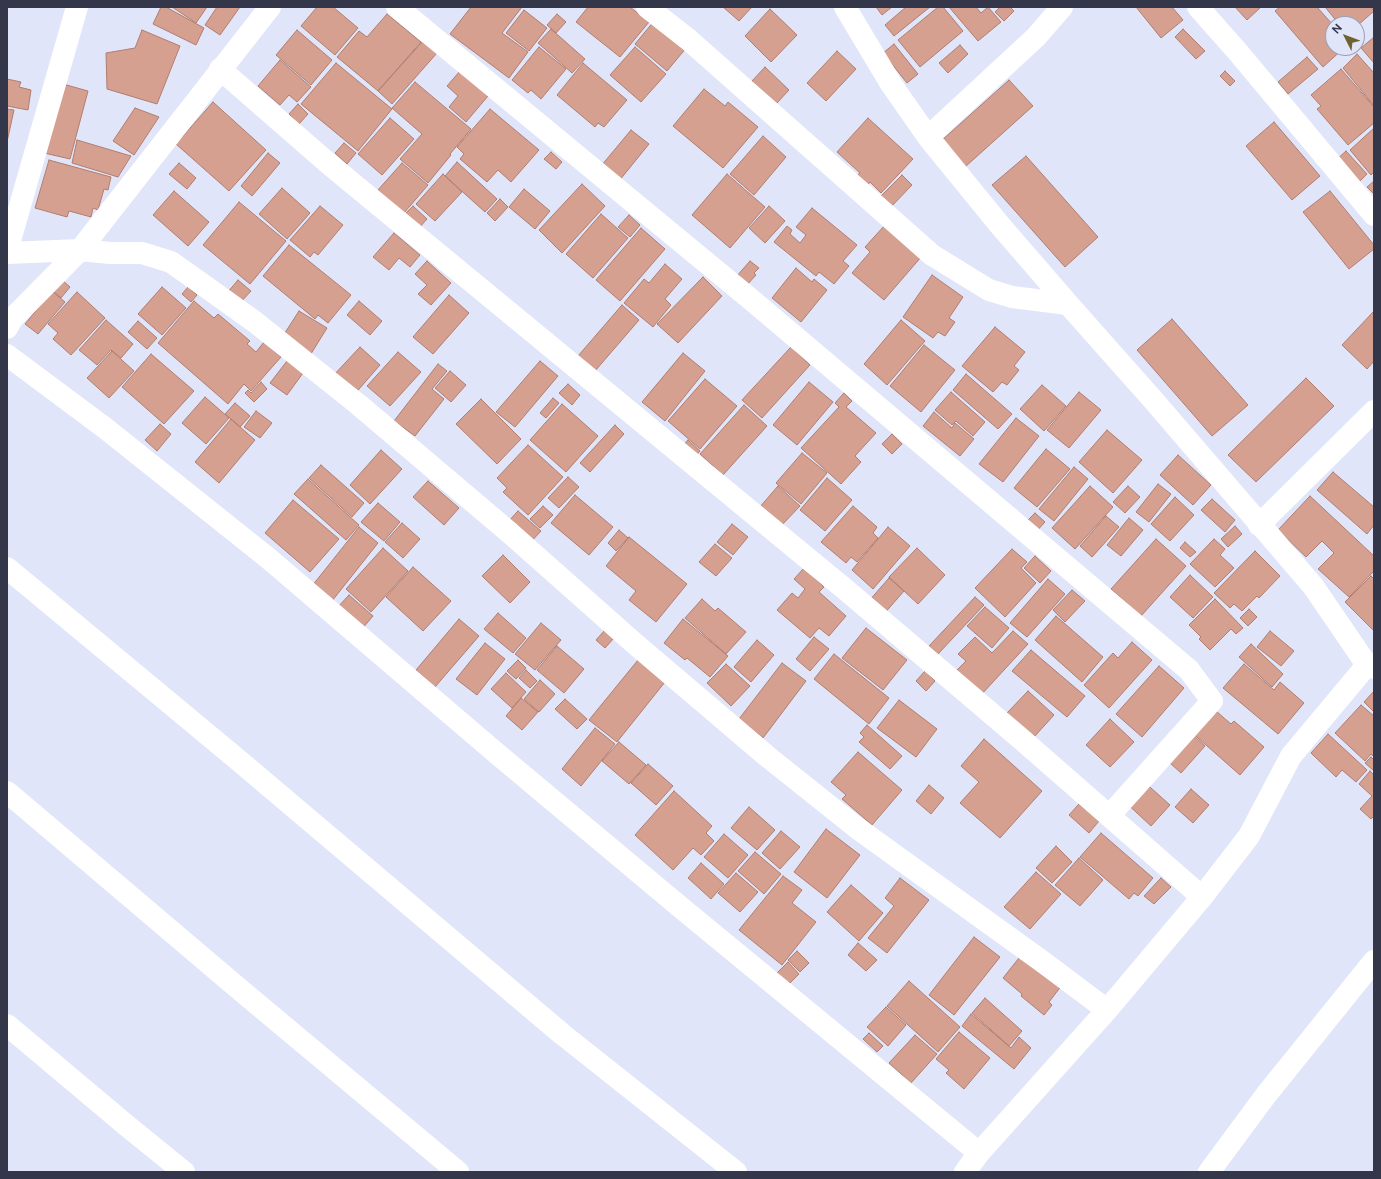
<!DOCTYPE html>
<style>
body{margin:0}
#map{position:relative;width:1381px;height:1179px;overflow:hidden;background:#e1e5f9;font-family:"Public Sans",sans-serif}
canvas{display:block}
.frame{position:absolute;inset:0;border:8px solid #34374a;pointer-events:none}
.north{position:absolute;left:1325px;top:16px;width:40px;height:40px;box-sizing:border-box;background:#e1e5f9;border:1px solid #9c9fb3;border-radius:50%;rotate:312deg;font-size:11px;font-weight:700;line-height:16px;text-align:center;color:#34374a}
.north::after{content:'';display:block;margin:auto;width:14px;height:18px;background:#6e622f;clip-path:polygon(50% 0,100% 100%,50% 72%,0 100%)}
</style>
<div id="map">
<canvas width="1381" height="1179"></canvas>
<div class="frame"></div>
<div class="north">N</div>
</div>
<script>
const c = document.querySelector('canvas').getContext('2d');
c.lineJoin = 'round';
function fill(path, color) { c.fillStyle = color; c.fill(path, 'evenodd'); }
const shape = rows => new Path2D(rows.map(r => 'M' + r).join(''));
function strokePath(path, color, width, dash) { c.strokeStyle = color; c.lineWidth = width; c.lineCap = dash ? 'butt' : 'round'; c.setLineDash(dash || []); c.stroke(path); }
const building = shape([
 [161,7,166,7,204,28,196,45,153,24,161,7],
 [172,7,207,7,196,23,172,7],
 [217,7,240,7,220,35,205,25,217,7],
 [317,7,333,7,358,28,335,55,301,26,317,7],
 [471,7,522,7,502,33,528,52,509,78,450,34,471,7],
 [588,7,630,7,649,22,620,57,576,22,588,7],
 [723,7,752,7,739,21,723,7],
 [876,7,892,7,882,15,876,7],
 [906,7,930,7,894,36,885,25,906,7],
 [938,7,943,7,963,31,920,67,898,40,938,7],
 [949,7,976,7,981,13,988,7,1001,22,978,41,949,7],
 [1000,7,1010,7,1014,11,1004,21,995,12,1000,7],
 [1136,7,1172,7,1183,20,1161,38,1136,7],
 [1235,7,1261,7,1247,20,1235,7],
 [1280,7,1317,7,1333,25,1333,48,1344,48,1323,67,1275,11,1280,7],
 [1325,7,1371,7,1374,11,1357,26,1357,24,1339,24,1325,7],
 [770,9,797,35,771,62,745,36,770,9],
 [524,10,547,28,529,51,506,33,524,10],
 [387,14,421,42,378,91,337,57,359,31,367,37,387,14],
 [557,14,566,22,556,33,547,25,557,14],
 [655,20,687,47,667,71,635,44,655,20],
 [551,29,585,59,572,73,538,43,551,29],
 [1183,29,1205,51,1196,59,1175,37,1183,29],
 [142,30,180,46,157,104,107,89,106,53,135,48,142,30],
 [297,30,332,60,311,85,276,55,297,30],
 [1374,37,1374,63,1361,48,1374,37],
 [423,41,437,53,392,104,378,91,423,41],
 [894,44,918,74,907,83,883,53,894,44],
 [960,45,968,54,948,73,939,63,960,45],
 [539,47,566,69,541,99,531,90,528,93,512,80,539,47],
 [635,47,666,74,641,102,610,75,635,47],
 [837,51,856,69,826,101,807,83,837,51],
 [1357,54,1374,73,1374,106,1343,68,1357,54],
 [1307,57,1318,69,1288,94,1278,82,1307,57],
 [280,60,311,87,297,102,289,95,280,105,258,86,280,60],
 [336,63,392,109,358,151,301,104,336,63],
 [583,63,627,100,604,127,598,123,595,127,557,95,583,63],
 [765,67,789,90,776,104,752,81,765,67],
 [1341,69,1374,107,1374,123,1348,145,1317,109,1321,106,1311,95,1341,69],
 [460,71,488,96,466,122,449,107,458,96,447,86,460,71],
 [1225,71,1235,81,1230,86,1220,76,1225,71],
 [7,79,21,82,19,87,31,90,28,110,7,106,7,79],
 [1009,80,1033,106,965,167,941,141,1009,80],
 [415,82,471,129,450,154,451,155,428,183,400,159,422,134,392,108,415,82],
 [63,84,88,91,70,159,44,153,63,84],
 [704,89,725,106,728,102,758,127,723,168,673,126,704,89],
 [213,102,266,150,229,191,176,144,213,102],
 [298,104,308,114,299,124,289,114,298,104],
 [135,108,159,117,134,155,113,141,135,108],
 [7,109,14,110,7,142,7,109],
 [490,109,539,150,511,182,498,170,487,182,460,159,464,154,457,147,490,109],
 [390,118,414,139,382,175,358,154,390,118],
 [868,118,913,159,881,193,870,182,866,187,855,177,860,173,837,152,868,118],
 [1274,122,1320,176,1292,200,1246,146,1274,122],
 [1374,128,1374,172,1371,175,1350,150,1374,128],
 [631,130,649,144,619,181,601,166,631,130],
 [763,136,786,157,754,195,730,174,763,136],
 [77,140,131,156,118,177,72,163,77,140],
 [344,143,356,153,347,164,335,153,344,143],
 [1346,151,1367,174,1357,184,1335,161,1346,151],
 [551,152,562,162,556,169,544,159,551,152],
 [268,153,280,163,252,196,241,186,268,153],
 [1026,156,1098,237,1065,267,992,185,1026,156],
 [49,160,111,177,108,190,104,189,98,210,93,208,91,217,69,211,67,217,35,208,49,160],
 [457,162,497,199,485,212,445,176,457,162],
 [179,163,196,178,187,189,169,174,179,163],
 [402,163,428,185,404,213,377,191,402,163],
 [443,174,462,192,435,221,416,204,443,174],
 [727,174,765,207,730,248,692,215,727,174],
 [902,175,912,185,888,210,878,199,902,175],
 [1374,181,1374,194,1367,187,1374,181],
 [582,184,605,206,562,253,539,230,582,184],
 [282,188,310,213,287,239,259,214,282,188],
 [524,189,550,211,535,229,509,207,524,189],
 [174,191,209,222,188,246,153,215,174,191],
 [1330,191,1374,245,1374,249,1349,269,1303,212,1330,191],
 [500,199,508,207,495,221,487,213,500,199],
 [239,202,286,241,250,284,203,245,239,202],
 [320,206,343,225,318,255,314,252,310,257,290,240,320,206],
 [413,206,427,219,418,229,404,215,413,206],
 [769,206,785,221,765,243,749,228,769,206],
 [812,208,857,245,843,261,849,266,834,284,819,272,816,276,774,242,787,226,792,230,790,234,800,243,806,235,796,227,812,208],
 [601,214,628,238,593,278,566,254,601,214],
 [629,215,640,225,630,237,618,227,629,215],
 [885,225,922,256,884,300,852,273,870,252,865,247,885,225],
 [641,228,665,249,620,301,596,280,641,228],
 [394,233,420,255,410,267,399,258,389,270,373,257,394,233],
 [289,245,351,295,328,323,318,315,315,319,263,276,289,245],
 [427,261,451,283,431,305,418,294,427,285,415,274,427,261],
 [750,261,759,268,754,273,756,275,746,286,736,277,750,261],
 [665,264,682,279,665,299,671,305,653,327,624,303,644,279,649,283,665,264],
 [796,268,812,282,814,279,827,290,801,322,772,298,796,268],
 [932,275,963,297,949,318,955,322,945,336,938,332,933,338,903,317,932,275],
 [703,277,722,296,678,343,657,324,703,277],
 [61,279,70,287,61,298,52,290,61,279],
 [238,280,251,291,239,304,227,293,238,280],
 [162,287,186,308,162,335,138,314,162,287],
 [188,287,197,295,191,302,182,294,188,287],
 [52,291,65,302,38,334,25,324,52,291],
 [77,292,105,318,71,355,53,339,58,333,48,324,77,292],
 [449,295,469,313,433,354,413,337,449,295],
 [194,301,214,318,218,314,250,341,247,344,256,352,264,342,281,357,251,391,244,384,228,404,158,343,194,301],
 [359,301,382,321,370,335,347,315,359,301],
 [622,305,639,320,595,371,578,356,622,305],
 [299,311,327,328,309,357,281,339,299,311],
 [1374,311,1374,361,1367,369,1342,345,1374,311],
 [1172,319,1248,405,1212,436,1137,350,1172,319],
 [106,320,133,344,121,358,111,350,97,365,79,350,106,320],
 [901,320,925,341,887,385,864,364,901,320],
 [138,321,157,338,147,349,128,332,138,321],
 [995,327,1025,352,1014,366,1019,370,1007,385,1002,382,993,392,962,366,995,327],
 [924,345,955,370,921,412,890,386,924,345],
 [360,347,380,365,353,396,332,377,360,347],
 [791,347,810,365,762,418,742,400,791,347],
 [112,351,134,371,109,398,87,378,112,351],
 [398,352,421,372,390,406,367,386,398,352],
 [683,353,705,371,665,421,642,402,683,353],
 [151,354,194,391,164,424,122,387,151,354],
 [287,361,303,373,287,395,270,383,287,361],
 [540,361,558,376,515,427,496,412,540,361],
 [438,364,447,371,432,389,444,399,415,436,394,421,438,364],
 [450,371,466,385,451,402,435,388,450,371],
 [966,374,1012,414,998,429,953,390,966,374],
 [1306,378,1334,406,1256,482,1228,455,1306,378],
 [705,379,737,406,700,449,668,421,705,379],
 [261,382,267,389,254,402,245,393,248,390,251,393,261,382],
 [809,382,833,402,797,445,773,425,809,382],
 [568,384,580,395,572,405,559,393,568,384],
 [1042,385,1066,406,1044,431,1020,409,1042,385],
 [951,392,985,422,973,436,956,421,952,425,935,410,951,392],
 [1079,392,1101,410,1069,448,1047,430,1079,392],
 [844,393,852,401,846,407,876,433,855,456,861,462,841,484,801,448,839,407,835,403,844,393],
 [205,397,229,418,206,444,182,423,205,397],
 [553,398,559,403,546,418,540,413,553,398],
 [481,399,521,439,497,464,456,424,481,399],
 [235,403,250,416,240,427,225,414,235,403],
 [562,404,598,436,566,472,530,440,562,404],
 [744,405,767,426,723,475,700,454,744,405],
 [256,411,272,423,260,438,244,427,256,411],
 [934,412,952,428,955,423,974,439,960,456,923,426,934,412],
 [1016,418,1039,436,1003,482,979,464,1016,418],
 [231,419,255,440,219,483,195,462,231,419],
 [160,424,171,434,157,451,145,440,160,424],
 [615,425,624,434,590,472,580,463,615,425],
 [1107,430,1142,460,1113,493,1079,462,1107,430],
 [892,434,902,444,892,454,882,444,892,434],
 [688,440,700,451,694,458,682,447,688,440],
 [528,445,563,477,528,515,503,492,507,488,497,478,528,445],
 [1046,449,1070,469,1037,507,1014,488,1046,449],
 [381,450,402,469,370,504,350,485,381,450],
 [802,453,827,473,801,504,776,483,802,453],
 [1178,455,1211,485,1193,505,1160,475,1178,455],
 [321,465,364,503,352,517,309,478,321,465],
 [1074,467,1088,479,1054,521,1039,509,1074,467],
 [1333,472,1374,507,1374,525,1367,534,1317,490,1333,472],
 [568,477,579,487,559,508,548,498,568,477],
 [827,478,852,500,825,531,800,510,827,478],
 [308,479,359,525,346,540,294,494,308,479],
 [428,481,459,508,444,525,413,497,428,481],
 [1158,484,1171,494,1149,522,1136,512,1158,484],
 [778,486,800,506,780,527,759,508,778,486],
 [1090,486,1113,507,1075,549,1052,528,1090,486],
 [1128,486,1140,497,1125,513,1113,502,1128,486],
 [575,495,613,527,589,555,551,523,575,495],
 [1310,496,1374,556,1374,571,1349,597,1318,569,1334,553,1322,541,1306,557,1278,530,1310,496],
 [1175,497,1194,515,1170,541,1151,524,1175,497],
 [1212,499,1235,520,1225,532,1201,510,1212,499],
 [293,500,339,539,310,572,265,533,293,500],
 [378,503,400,522,384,541,361,522,378,503],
 [543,506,553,515,540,528,530,519,543,506],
 [853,506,877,527,873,533,878,538,857,562,851,557,846,563,821,542,853,506],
 [518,511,541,531,528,545,505,525,518,511],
 [1035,513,1045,522,1035,533,1025,523,1035,513],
 [1106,516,1119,527,1092,557,1080,546,1106,516],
 [1129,518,1143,530,1121,556,1107,545,1129,518],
 [402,523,420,539,403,558,385,542,402,523],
 [732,524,748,537,733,555,717,542,732,524],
 [1235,526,1242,534,1228,547,1221,539,1235,526],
 [359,527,378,543,332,601,312,586,359,527],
 [888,527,910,546,873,589,852,570,888,527],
 [619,530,628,538,616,551,608,543,619,530],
 [629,537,687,584,656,622,629,600,636,591,606,566,629,537],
 [1156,539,1186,566,1141,616,1111,589,1156,539],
 [1214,539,1225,549,1220,555,1234,568,1215,587,1190,564,1214,539],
 [1185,542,1196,552,1190,557,1180,548,1185,542],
 [715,544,732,558,716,576,699,562,715,544],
 [383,548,408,571,371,612,346,589,383,548],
 [917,548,945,575,918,604,889,577,917,548],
 [1012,549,1027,562,1021,568,1036,583,1005,617,975,588,1012,549],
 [1255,551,1280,576,1259,598,1257,596,1242,611,1234,604,1230,608,1214,593,1255,551],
 [503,555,530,582,510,603,482,576,503,555],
 [1035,556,1051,571,1040,583,1024,568,1035,556],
 [413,567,451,601,423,631,386,597,413,567],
 [804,568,824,587,819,592,846,616,829,636,819,628,810,638,777,610,792,593,798,598,805,589,794,579,804,568],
 [1190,575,1213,597,1193,618,1170,597,1190,575],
 [1371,576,1374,579,1374,631,1345,602,1371,576],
 [889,578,904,591,883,615,868,602,889,578],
 [1048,579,1065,594,1027,637,1010,623,1048,579],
 [1072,590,1085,601,1065,622,1053,610,1072,590],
 [349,595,373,616,361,630,337,608,349,595],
 [975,597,984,605,938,654,929,646,975,597],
 [702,599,715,611,718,608,746,632,726,654,685,618,702,599],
 [1215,599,1243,628,1236,634,1231,629,1210,650,1199,639,1201,637,1189,625,1215,599],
 [985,607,1009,628,992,648,967,626,985,607],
 [1249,609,1257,617,1248,626,1240,618,1249,609],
 [498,613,526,638,513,653,484,629,498,613],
 [1056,616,1103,657,1082,682,1035,640,1056,616],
 [459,619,479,636,435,687,416,670,459,619],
 [683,619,728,656,710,677,687,658,685,660,664,643,683,619],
 [541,623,561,640,535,670,515,654,541,623],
 [866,628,907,660,883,690,842,658,866,628],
 [605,630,614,638,605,648,596,640,605,630],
 [1013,631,1028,644,981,695,956,671,966,661,958,654,975,637,992,653,1013,631],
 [1270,631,1294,651,1281,666,1257,647,1270,631],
 [814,637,829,649,810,671,796,659,814,637],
 [757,640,774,655,751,682,734,667,757,640],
 [1132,642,1152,660,1109,708,1084,685,1113,653,1118,658,1132,642],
 [485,643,505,659,477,695,456,679,485,643],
 [1251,644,1283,674,1272,687,1239,657,1251,644],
 [557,646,584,669,564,693,537,670,557,646],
 [1031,650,1085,696,1067,717,1012,671,1031,650],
 [834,654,889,698,869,724,814,679,834,654],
 [518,660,526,668,516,679,507,671,518,660],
 [638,660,665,682,617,742,589,720,638,660],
 [782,663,806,681,763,738,739,719,782,663],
 [726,664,750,686,731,706,707,683,726,664],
 [1244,664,1274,690,1280,682,1304,703,1278,734,1223,688,1244,664],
 [1159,666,1184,688,1142,737,1116,714,1159,666],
 [526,670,537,681,530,688,519,678,526,670],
 [925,671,935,681,926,691,916,681,925,671],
 [506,673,526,692,512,708,491,689,506,673],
 [540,680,555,694,539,712,524,699,540,680],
 [1028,691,1054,715,1034,737,1007,713,1028,691],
 [1374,691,1374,712,1364,702,1374,691],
 [521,698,538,712,522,730,506,716,521,698],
 [565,699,587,719,577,729,555,709,565,699],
 [899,700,937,729,916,757,877,728,899,700],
 [1361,705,1374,716,1374,757,1371,754,1365,761,1335,733,1361,705],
 [1216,711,1231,724,1234,721,1264,747,1240,775,1189,730,1216,711],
 [1110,719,1134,742,1110,767,1086,745,1110,719],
 [867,725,902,756,890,769,859,742,864,737,860,733,867,725],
 [1182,725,1205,746,1181,773,1158,752,1182,725],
 [595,728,615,744,581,786,562,769,595,728],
 [1328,734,1367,770,1356,782,1342,770,1336,777,1311,753,1328,734],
 [984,739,1042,791,1000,838,960,803,979,782,961,766,984,739],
 [619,742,646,765,629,784,602,761,619,742],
 [858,752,902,790,872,825,842,799,846,795,831,782,858,752],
 [1371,757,1374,760,1374,771,1365,763,1371,757],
 [648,764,673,786,656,805,631,783,648,764],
 [1370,771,1374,775,1374,816,1371,819,1360,809,1372,796,1359,784,1370,771],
 [1141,779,1170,805,1151,826,1123,800,1141,779],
 [929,785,944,798,931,814,916,801,929,785],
 [1191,789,1209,805,1193,823,1175,807,1191,789],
 [674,791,712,826,706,833,714,841,701,855,693,848,673,870,635,835,674,791],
 [1079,804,1099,821,1089,833,1069,815,1079,804],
 [749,807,775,830,757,850,731,828,749,807],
 [826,829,860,855,827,898,794,872,826,829],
 [781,831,800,847,780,869,762,853,781,831],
 [1101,833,1153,878,1138,896,1134,893,1129,899,1080,857,1101,833],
 [724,834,748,855,728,878,704,857,724,834],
 [1056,846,1072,862,1052,883,1036,868,1056,846],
 [755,852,781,874,764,894,738,871,755,852],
 [1079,858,1103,880,1080,906,1055,885,1079,858],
 [701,863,724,884,711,899,688,878,701,863],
 [1036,872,1061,894,1030,929,1004,907,1036,872],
 [736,873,758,892,740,912,718,893,736,873],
 [783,876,802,890,792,903,816,922,782,965,739,930,783,876],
 [900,878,929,900,887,953,868,938,894,906,885,898,900,878],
 [1161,878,1171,887,1154,904,1144,896,1161,878],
 [851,885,883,913,859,941,827,912,851,885],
 [974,937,1000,957,954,1015,929,995,974,937],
 [858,943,877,960,866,971,848,955,858,943],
 [797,951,809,963,800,972,788,960,797,951],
 [1023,953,1062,985,1049,1002,1052,1005,1044,1015,1021,996,1022,994,1003,978,1023,953],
 [788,962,799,974,789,984,777,973,788,962],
 [909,981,960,1027,938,1052,887,1006,909,981],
 [985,998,1022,1031,1009,1046,972,1013,985,998],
 [886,1007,906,1025,888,1046,867,1027,886,1007],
 [971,1014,1011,1048,1019,1037,1031,1048,1014,1069,962,1026,971,1014],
 [959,1032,990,1058,964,1089,946,1073,949,1070,936,1059,959,1032],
 [869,1033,883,1046,877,1052,863,1039,869,1033],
 [915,1035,937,1054,911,1083,889,1063,915,1035]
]);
const minor = shape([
 [397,7,754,302,1189,670,1212,701,1109,816],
 [647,7,689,40,932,255,989,290,1012,297,1068,304],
 [845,7,891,84,928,137,998,223,1068,304,1155,402,1313,586,1367,665,1374,668],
 [1198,7,1237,51,1374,215],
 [220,69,329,164,846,590,1020,738,1202,897],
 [928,137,1036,37,1062,7],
 [7,251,77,7],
 [7,253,80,250,110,253,142,253,171,262,202,284,255,322,359,405,510,533,634,643,768,757,857,828,1043,962,1107,1010],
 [7,328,12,319,80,250,270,7],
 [7,355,105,428,268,558,495,752,679,906,979,1153],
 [1259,525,1374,411],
 [7,568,237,759,562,1034,736,1172],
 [7,792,238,988,458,1172],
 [7,1025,126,1125,184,1172],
 [965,1172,979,1153,1107,1010,1202,897,1249,836,1291,756,1367,665],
 [1209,1172,1266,1095,1374,961]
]);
fill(building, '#d5a090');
strokePath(building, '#b07d6f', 1);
strokePath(minor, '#fff', 22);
</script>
